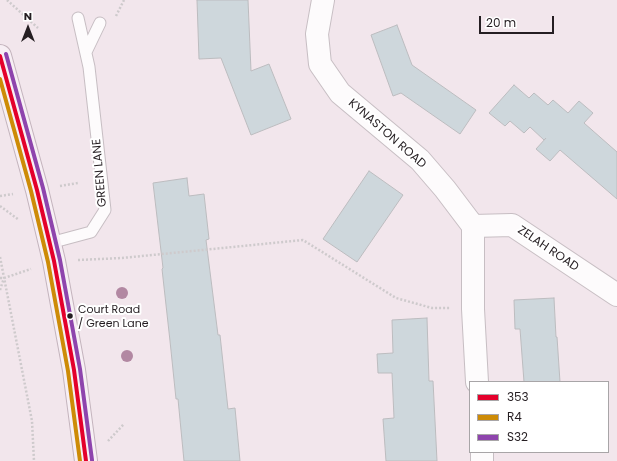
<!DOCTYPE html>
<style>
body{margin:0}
#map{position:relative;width:617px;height:461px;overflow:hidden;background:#f2e6ec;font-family:Poppins,sans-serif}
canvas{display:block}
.legend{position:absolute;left:469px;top:381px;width:140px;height:72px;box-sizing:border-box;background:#fff;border:1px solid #a8a5a7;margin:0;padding:5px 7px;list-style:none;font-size:12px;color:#251e22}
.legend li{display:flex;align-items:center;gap:8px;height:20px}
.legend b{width:20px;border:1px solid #a8a5a7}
.north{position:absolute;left:8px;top:8px;width:40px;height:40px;-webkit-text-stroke:3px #fff;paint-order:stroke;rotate:0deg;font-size:11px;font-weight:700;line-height:16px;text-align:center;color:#251e22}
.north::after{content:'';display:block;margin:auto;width:14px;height:18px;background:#251e22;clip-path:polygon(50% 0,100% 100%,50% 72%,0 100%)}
.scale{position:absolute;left:479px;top:16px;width:75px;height:18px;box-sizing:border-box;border:2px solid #251e22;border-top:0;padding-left:5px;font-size:12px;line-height:14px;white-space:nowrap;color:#251e22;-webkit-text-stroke:3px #fff;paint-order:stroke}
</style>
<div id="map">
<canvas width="617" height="461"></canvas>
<ul class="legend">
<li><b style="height:5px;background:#e4002b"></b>353</li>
<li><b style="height:5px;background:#cd8b07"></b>R4</li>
<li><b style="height:5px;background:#8e44ad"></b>S32</li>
</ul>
<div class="north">N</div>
<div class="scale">20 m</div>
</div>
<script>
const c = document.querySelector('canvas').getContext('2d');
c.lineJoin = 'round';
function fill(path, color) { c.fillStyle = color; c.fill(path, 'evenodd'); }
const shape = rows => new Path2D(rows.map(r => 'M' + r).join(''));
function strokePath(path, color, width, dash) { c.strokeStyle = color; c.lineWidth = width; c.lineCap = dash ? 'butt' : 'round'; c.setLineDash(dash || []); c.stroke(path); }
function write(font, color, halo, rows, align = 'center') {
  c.font = font + ' Poppins,sans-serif'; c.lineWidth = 4; c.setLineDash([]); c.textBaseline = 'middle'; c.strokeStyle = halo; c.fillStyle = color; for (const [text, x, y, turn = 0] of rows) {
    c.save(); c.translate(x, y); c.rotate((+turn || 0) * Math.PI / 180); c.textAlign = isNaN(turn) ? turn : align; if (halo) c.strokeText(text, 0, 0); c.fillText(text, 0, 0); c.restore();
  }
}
const building = shape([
 [197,0,248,0,251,71,269,64,291,119,251,135,221,58,199,59,197,0],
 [397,25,412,65,476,110,460,134,401,93,393,96,371,35,397,25],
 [514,85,529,98,534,93,548,105,553,100,568,113,579,101,593,113,584,123,617,152,617,199,560,150,550,161,536,149,546,138,544,140,530,127,524,133,510,121,505,126,489,113,514,85],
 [369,171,403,195,357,262,323,239,369,171],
 [187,178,189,196,204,194,209,239,206,240,218,335,220,335,228,409,235,408,240,461,184,461,178,399,176,399,170,341,162,269,163,268,153,183,187,178],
 [554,298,556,337,557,337,560,382,524,382,520,329,515,329,514,300,554,298],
 [427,318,429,381,433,381,437,461,386,461,383,419,394,418,392,373,378,373,377,354,393,353,392,320,427,318]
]);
const path = shape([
 [7,0,38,28],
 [116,16,124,0],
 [60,186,78,183],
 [0,196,13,194],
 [0,206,19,220],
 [0,257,32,421,34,461],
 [78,260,122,258,303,240,396,298,432,308,450,308],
 [0,278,4,278,31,269],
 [0,290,4,278],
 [108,441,124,424]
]);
const lane = shape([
 [86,52,100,23],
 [50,243,91,232,105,210,89,67,78,18]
]);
const street = shape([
 [323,0,317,34,320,64,340,93,420,160,445,189,473,226,473,309,477,382],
 [473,226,512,225,617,295],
 [482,452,482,461]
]);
const primary = shape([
 [0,56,37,190,54,261,74,370,86,461]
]);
const bus1 = shape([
 [0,56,37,190,54,261,74,370,86,461]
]);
const bus2 = shape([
 [0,79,31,191,48,262,68,371,80,461]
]);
const bus3 = shape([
 [6,54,43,188,60,260,80,369,92,460]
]);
const trees = [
 [122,293],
 [127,356]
];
const markers = [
 [70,316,3.5,"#251e22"]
];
const busNames = [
 ["Court Road",78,310],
 ["/ Green Lane",78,324]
];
const streetNames = [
 ["KYNASTON ROAD",387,134,41],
 ["GREEN LANE",100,173,-95],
 ["ZELAH ROAD",548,249,34]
];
fill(building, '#ced7dc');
strokePath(building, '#bcbcbf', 1);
strokePath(lane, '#c7bec3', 13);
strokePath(street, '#c7bec3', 24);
strokePath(primary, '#c4b4bd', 24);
strokePath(path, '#cecacc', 2.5, [2, 2]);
strokePath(lane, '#fdfbfc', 11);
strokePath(street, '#fdfbfc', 22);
strokePath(primary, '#f7eff4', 22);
strokePath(bus1, '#e4002b', 4);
strokePath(bus2, '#cd8b07', 4);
strokePath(bus3, '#8e44ad', 4);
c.fillStyle = '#b288a2';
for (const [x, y] of trees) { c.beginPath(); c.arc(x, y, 6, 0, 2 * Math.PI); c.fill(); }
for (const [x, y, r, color] of markers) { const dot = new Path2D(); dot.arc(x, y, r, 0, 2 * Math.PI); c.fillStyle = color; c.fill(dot); strokePath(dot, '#fff', 1.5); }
write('11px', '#251e22', '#fff', busNames, 'left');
write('12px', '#251e22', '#fff', streetNames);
</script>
